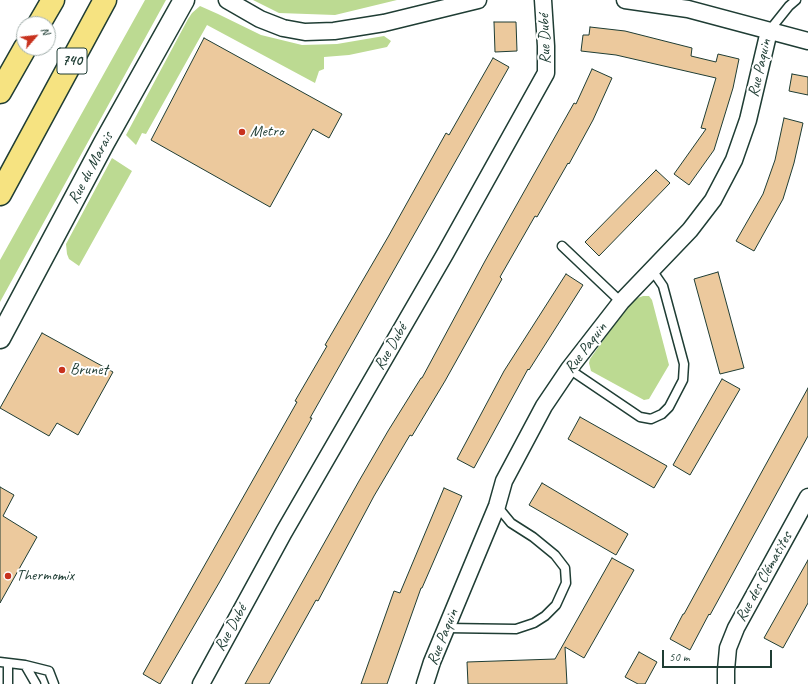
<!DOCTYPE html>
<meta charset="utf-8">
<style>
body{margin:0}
#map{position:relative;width:808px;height:684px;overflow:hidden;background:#fff;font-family:Caveat,sans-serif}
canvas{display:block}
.north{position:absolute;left:16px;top:16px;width:40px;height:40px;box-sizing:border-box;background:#fff;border:1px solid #a5b1ae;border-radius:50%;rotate:62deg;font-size:11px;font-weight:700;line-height:16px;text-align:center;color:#1f3d34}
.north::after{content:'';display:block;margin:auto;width:14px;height:18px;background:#c8321e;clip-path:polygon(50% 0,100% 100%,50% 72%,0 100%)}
.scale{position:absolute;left:662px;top:650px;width:110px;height:18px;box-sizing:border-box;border:2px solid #1f3d34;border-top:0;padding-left:5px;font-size:12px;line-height:14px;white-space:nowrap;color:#1f3d34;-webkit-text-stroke:3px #fff;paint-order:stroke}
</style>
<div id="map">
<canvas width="808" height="684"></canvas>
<div class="north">N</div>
<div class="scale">50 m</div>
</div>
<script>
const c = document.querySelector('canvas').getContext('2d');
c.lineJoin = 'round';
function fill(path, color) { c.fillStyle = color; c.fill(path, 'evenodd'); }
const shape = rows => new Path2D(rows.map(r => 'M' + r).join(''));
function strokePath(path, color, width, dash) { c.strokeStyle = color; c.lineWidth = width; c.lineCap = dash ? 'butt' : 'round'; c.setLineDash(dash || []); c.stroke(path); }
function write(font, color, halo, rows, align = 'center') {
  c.font = font + ' Caveat,sans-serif'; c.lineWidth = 4; c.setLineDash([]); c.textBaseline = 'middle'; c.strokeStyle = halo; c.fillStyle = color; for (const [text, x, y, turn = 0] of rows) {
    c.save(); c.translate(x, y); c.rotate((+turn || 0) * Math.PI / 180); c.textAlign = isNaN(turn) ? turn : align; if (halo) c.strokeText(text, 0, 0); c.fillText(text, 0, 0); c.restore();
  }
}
const green = shape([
 [145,0,166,0,0,302,0,260],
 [253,0,397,0,335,15,279,13],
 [200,6,218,14,261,35,302,45,337,44,384,36,391,41,387,47,349,55,324,57,324,69,319,71,315,83,207,25,146,134,142,133,136,145,126,135,188,19,192,13],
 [112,158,132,171,79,266,69,259,67,254,66,244],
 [643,296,649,296,652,300,669,365,649,399,644,400,591,371,589,363,590,359,626,308,635,299]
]);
const building = shape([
 [494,22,516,22,517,51,495,52,494,22],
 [590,27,625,31,692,48,691,56,716,62,718,54,739,59,733,88,714,150,689,185,674,174,706,129,701,128,716,78,616,55,581,51,583,35,589,35,590,27],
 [204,38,342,114,329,138,313,129,270,207,151,140,204,38],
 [493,58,509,67,310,418,312,418,219,583,160,684,143,674,297,402,295,401,327,346,325,345,388,237,446,133,449,135,493,58],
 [592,69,612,78,593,120,569,164,568,163,537,217,535,216,500,277,502,279,445,381,412,436,410,435,374,496,318,601,316,600,269,684,245,684,359,481,388,431,421,378,422,378,485,261,574,103,576,104,592,69],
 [792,74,808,77,808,95,789,91,792,74],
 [784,118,803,123,794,163,783,199,754,251,736,241,763,194,775,160,784,118],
 [656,170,670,183,599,256,585,242,656,170],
 [718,272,744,368,720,374,694,279,718,272],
 [566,274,583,285,529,370,528,369,474,468,457,459,504,371,566,274],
 [42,333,113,372,78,435,57,423,49,436,0,408,42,333],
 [722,379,740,389,690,475,673,465,722,379],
 [808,388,808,436,710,615,709,614,690,650,670,639,683,614,684,614,760,475,808,388],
 [580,417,667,466,654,488,568,439,580,417],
 [542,483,628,534,616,555,529,505,542,483],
 [0,487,14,495,3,516,37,537,0,603,0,487],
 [444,488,462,496,422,588,421,588,387,684,361,684,394,591,400,593,444,488],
 [612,558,634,570,584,658,565,647,567,684,468,684,467,662,555,659,612,558],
 [808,560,808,603,783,648,764,638,808,560],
 [639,652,657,662,645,684,638,684,625,677,639,652]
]);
const service = shape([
 [769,31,789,6,796,0],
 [562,246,621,302],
 [569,369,640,417,651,419,662,414,669,407,683,380,684,364,663,286,652,270],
 [446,628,516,629,534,623,545,616,556,605,566,583,565,568,555,555,533,537,511,523,497,506],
 [0,662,25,665,36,684],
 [8,663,8,684],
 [25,665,49,671,54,684]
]);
const minor = shape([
 [227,0,260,19,283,28,305,32,334,31,384,23,478,0],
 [625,0,688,9,808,41],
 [201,684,284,532,445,254,546,73,546,46,543,0],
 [425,684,432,662,497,506,504,481,544,406,569,369,621,302,690,230,713,200,734,160,748,120,769,31],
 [726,684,726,670,728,648,736,628,808,497]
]);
const tertiary = shape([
 [0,338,104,143,184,0]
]);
const motorway = shape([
 [39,24,53,0],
 [0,92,25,48],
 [0,194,105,0]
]);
const markers = [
 [242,132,4,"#c8321e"],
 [62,370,4,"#c8321e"],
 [8,576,4,"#c8321e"]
];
const shields = [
 [72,61,30]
];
const shieldNames = [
 ["740",72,61]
];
const streetNames = [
 ["Rue Dubé",545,39,-92],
 ["Rue Paquin",760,68,-77],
 ["Rue du Marais",91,168,-62],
 ["Rue Dubé",391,347,-60],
 ["Rue Paquin",586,348,-53],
 ["Rue des Clématites",764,577,-61],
 ["Rue Dubé",231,628,-61],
 ["Rue Paquin",443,637,-68]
];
const poiNames = [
 ["Metro",250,132],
 ["Brunet",70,370],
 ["Thermomix",16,576]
];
fill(green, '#bcda92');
fill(building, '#ecc99d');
strokePath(building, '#1f3d34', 1);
strokePath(service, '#1f3d34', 11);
strokePath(minor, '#1f3d34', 19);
strokePath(tertiary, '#1f3d34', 23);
strokePath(motorway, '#1f3d34', 25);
strokePath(service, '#fff', 8);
strokePath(minor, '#fff', 16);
strokePath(tertiary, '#fff', 20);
strokePath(motorway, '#f6e381', 22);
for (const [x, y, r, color] of markers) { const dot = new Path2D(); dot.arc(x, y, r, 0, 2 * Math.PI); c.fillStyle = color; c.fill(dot); strokePath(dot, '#fff', 1.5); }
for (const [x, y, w] of shields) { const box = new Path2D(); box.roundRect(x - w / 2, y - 13, w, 26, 3); c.fillStyle = '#fff'; c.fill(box); strokePath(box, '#1f3d34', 1); }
write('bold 15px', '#1f3d34', null, shieldNames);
write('16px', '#1f3d34', '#fff', streetNames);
write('16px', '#1f3d34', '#fff', poiNames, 'left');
</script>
